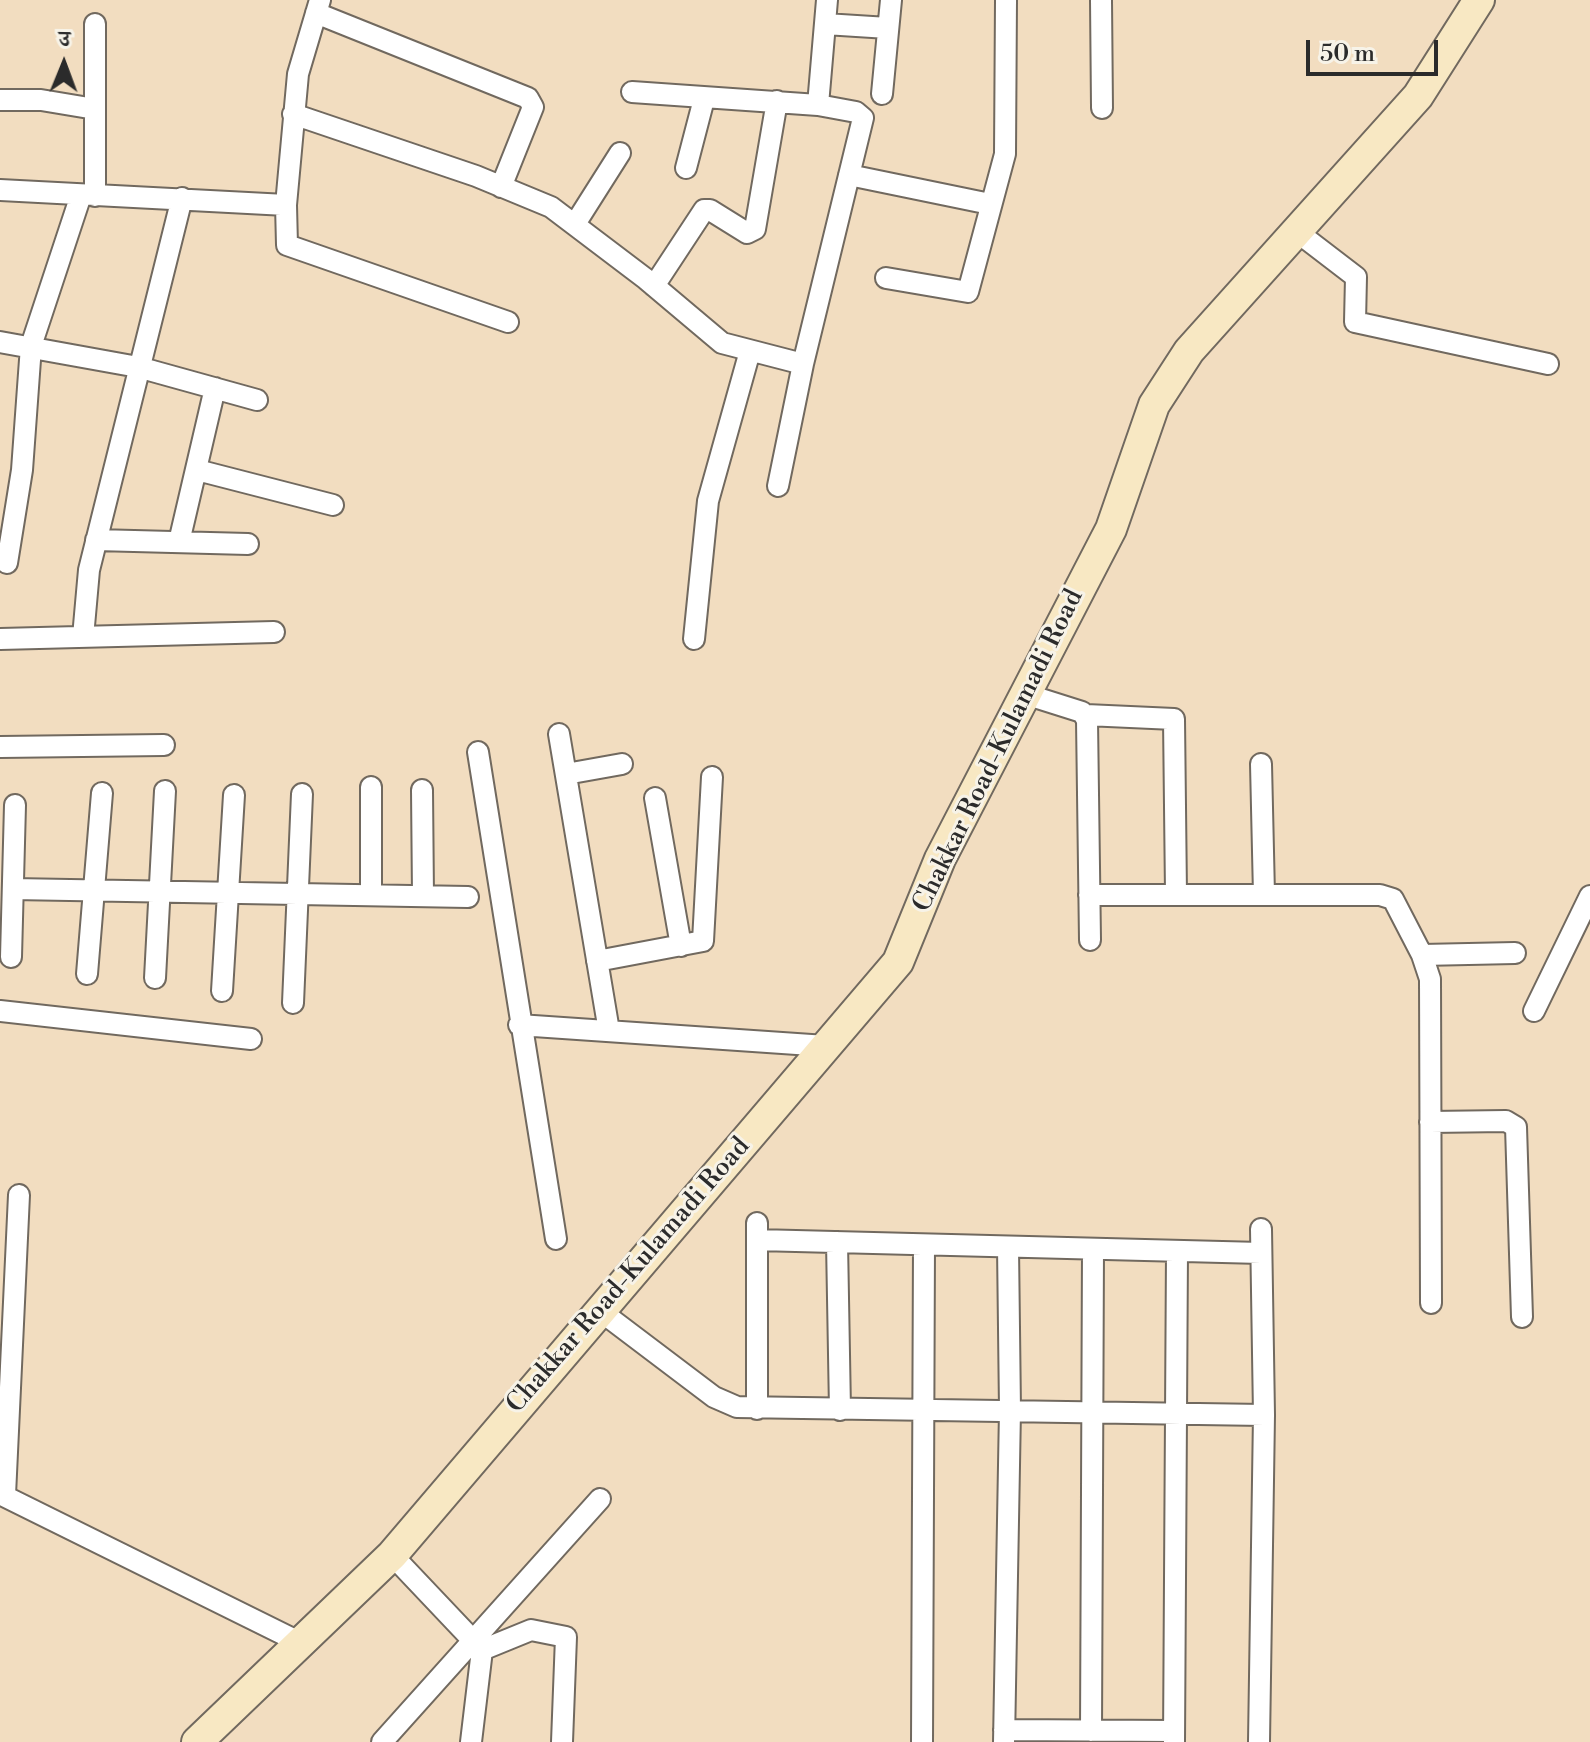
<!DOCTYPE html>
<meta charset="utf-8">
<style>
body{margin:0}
#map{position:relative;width:1590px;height:1742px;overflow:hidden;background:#f2ddc0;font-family:"Libre Bodoni","Noto Serif Devanagari",serif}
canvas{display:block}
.north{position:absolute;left:24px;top:24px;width:80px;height:80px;-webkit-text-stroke:6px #f7f3e8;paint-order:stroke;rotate:1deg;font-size:22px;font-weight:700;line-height:32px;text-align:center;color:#2b2b2b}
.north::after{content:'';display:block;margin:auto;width:28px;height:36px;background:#2b2b2b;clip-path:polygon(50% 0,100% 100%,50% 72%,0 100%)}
.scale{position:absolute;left:1306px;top:40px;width:132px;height:36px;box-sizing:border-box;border:4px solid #2b2b2b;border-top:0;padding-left:10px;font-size:24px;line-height:28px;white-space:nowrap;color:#2b2b2b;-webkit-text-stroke:6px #f7f3e8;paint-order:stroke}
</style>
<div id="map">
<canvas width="1590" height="1742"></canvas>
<div class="north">उ</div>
<div class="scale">50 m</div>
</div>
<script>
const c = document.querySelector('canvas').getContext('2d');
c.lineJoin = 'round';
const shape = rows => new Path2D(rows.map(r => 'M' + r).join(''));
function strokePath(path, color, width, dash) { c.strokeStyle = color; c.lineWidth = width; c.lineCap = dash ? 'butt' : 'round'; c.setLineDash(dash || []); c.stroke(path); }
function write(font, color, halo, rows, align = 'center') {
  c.font = font + ' "Libre Bodoni",serif'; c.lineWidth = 6; c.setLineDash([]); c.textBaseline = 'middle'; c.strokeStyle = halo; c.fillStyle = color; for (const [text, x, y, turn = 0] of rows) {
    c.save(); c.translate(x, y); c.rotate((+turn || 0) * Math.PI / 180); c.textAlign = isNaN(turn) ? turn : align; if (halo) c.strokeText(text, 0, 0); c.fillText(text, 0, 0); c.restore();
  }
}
const street = shape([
 [320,0,298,74,286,205,287,245,508,322],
 [1101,0,1102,108],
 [316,13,528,98,533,107,501,187],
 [825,24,888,28],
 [632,92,818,105,856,112,863,118,803,364,778,486],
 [882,94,891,0],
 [0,100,41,100,95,109],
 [818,105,827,0],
 [293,114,476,176,551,207,646,279,722,343,803,364],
 [686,168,704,99],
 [849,175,990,204],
 [0,190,286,205],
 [95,196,95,24],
 [575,224,620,153],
 [1296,231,1356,277,1355,322,1548,364],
 [886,278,968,292,1005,154,1006,0],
 [654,286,704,210,710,210,747,233,755,229,777,101],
 [0,342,138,367,257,400],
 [197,470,333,505],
 [96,540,248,544],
 [179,542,215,388],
 [7,563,22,470,31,346,81,195],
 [83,637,89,570,182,198],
 [0,639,274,632],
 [694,639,708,501,750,351],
 [1025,694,1082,712,1087,720,1090,940],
 [1086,715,1174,719,1176,894],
 [559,734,609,1031],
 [0,747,164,745],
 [478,752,556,1239],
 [1261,764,1264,895],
 [566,774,622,764],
 [422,790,423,896],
 [655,798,681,946],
 [13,889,468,897],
 [371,895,371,787],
 [1089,895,1380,895,1393,899,1422,955,1430,979,1431,1303],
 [1422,955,1515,953],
 [11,957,15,805],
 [597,961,703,941,712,777],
 [87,974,102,793],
 [155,978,165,791],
 [222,991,234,795],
 [293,1003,302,794],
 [0,1011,251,1039],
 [1534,1011,1590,896],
 [519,1025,826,1046],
 [1430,1122,1506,1121,1516,1127,1522,1317],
 [757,1240,1261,1253],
 [837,1242,840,1410],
 [599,1310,714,1397,737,1407,1264,1415],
 [757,1409,757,1223],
 [0,1494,303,1644],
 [5,1495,19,1195],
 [392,1555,482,1650,471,1742],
 [482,1650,531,1630,566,1637,562,1742],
 [1004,1730,1174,1731],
 [1091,1731,1093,1249],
 [382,1742,600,1499],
 [922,1742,924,1245],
 [1004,1742,1010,1410,1008,1247],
 [1174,1742,1177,1251],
 [1259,1742,1264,1415,1261,1229]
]);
const secondary = shape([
 [197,1742,392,1555,898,962,940,859,1111,529,1154,405,1189,351,1418,96,1479,0]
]);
const streetNames = [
 ["Chakkar Road-Kulamadi Road",999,751,-64],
 ["Chakkar Road-Kulamadi Road",629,1276,-49]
];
strokePath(street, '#71695f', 24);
strokePath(secondary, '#71695f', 34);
strokePath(street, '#fff', 20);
strokePath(secondary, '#f8e8c3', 30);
write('26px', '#2b2b2b', '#f7f3e8', streetNames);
</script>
